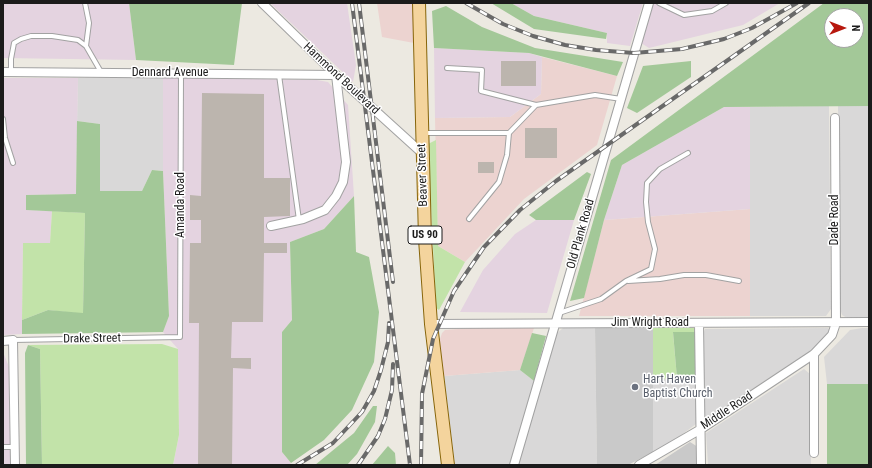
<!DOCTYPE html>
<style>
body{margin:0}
#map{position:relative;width:872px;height:468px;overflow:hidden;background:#ece9e1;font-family:"Roboto Condensed",sans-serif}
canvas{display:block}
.frame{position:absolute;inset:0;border:4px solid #1b1b1b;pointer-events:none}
.north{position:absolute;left:824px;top:8px;width:40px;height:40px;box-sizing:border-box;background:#fff;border:1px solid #a4a4a4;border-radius:50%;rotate:90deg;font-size:11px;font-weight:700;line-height:16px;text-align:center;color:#1b1b1b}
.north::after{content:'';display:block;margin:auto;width:14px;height:18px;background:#b7180e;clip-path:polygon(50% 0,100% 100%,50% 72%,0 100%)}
</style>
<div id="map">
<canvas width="872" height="468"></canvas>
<div class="frame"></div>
<div class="north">N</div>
</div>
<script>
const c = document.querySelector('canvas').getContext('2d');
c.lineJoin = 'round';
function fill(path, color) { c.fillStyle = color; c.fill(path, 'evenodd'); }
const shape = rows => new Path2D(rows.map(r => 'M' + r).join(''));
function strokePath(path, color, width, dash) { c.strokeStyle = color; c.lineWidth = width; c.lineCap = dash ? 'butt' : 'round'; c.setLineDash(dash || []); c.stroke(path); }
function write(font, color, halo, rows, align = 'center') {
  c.font = font + ' "Roboto Condensed",sans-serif'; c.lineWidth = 3; c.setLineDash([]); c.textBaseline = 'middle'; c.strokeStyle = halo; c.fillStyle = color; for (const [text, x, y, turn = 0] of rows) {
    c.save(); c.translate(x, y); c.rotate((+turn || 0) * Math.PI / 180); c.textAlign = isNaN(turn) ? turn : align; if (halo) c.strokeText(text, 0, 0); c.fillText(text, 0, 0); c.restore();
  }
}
const residential = shape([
 [163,77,163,171,152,170,142,191,100,191,100,124,77,121,78,78],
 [829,106,831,309,826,316,750,316,750,107],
 [838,106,869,106,869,319,849,319,842,315,839,305],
 [563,328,595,328,597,465,517,465,556,334],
 [828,328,830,331,818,346,708,418,705,416,703,334,705,329],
 [862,328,869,328,869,384,827,384,824,357,850,330],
 [804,369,810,374,811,465,708,465,706,433],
 [520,370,534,381,511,464,455,465,444,376],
 [697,378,696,424,672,442,653,452,653,379]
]);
const commercial = shape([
 [377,3,413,3,414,43,382,37],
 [542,57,617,76,597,145,524,199,465,262,438,246,435,118,510,117,541,94],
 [750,209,750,316,579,316,604,220],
 [471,328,534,328,520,370,444,376,439,342,442,333,445,330]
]);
const industrial = shape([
 [3,3,129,3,136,60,3,58],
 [270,3,347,3,356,65,353,82],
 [511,3,643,3,630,46,607,43,607,33,534,16],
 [653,3,780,3,743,25,649,48,641,43],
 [434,48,529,53,542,57,541,94,510,117,435,118],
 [163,77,317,80,328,82,348,105,354,196,324,229,290,242,292,320,282,332,282,452,291,463,289,465,173,465,179,435,178,349,163,332,169,316,163,171],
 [3,78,78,78,76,194,26,195,26,210,52,211,50,243,23,243,22,334,3,335],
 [724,107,750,107,750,209,604,220,622,165],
 [536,220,574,220,547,313,460,312,483,270,515,234],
 [3,352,9,367,11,465,3,465]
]);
const religious = shape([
 [653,326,653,452,628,465,597,465,595,328],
 [690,442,698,447,699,465,655,465]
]);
const grass = shape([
 [436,140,438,246,465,262,439,310,436,308,428,144],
 [52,211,85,213,83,314,48,310,22,320,23,243,50,243],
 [653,326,694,328,695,332,673,333,677,378,653,379],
 [162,344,178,349,179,435,173,465,42,465,40,349,28,345]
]);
const forest = shape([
 [129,3,242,3,234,65,136,60],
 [491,3,511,3,534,16,607,33,606,39,534,29],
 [824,3,869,3,869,106,724,107,622,165,604,220,584,298,570,301,611,160],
 [832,16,856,16,856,40,832,40],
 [446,6,482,27,535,48,623,62,617,76,529,53,434,48,432,11],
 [691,61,691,77,637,113,627,108,643,66],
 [77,121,100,124,100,191,142,191,152,170,163,171,169,316,163,332,22,334,22,320,48,310,83,313,85,213,26,210,26,195,76,194],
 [587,172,591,174,574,220,536,220,529,215],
 [354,196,356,252,369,257,379,312,374,362,352,410,324,440,291,463,282,452,282,332,292,320,290,242,324,229],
 [673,332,695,332,697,378,677,378],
 [532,333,546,336,534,381,520,370],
 [28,345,40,349,42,465,26,465,25,353],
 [827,384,869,384,869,465,827,465],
 [373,406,377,406,375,422,357,454,347,465,315,465,354,433],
 [388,446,395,453,396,465,372,465]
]);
const building = shape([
 [501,61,536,61,536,86,501,86],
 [202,93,264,94,264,178,290,178,290,216,264,217,264,243,287,243,287,253,264,253,263,322,232,322,231,358,251,358,251,369,233,368,232,465,198,465,199,323,189,323,190,243,201,243,201,220,190,220,190,195,201,196],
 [525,128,557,128,557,158,525,158],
 [478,162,494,162,494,173,478,173]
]);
const service = shape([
 [85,3,89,23,86,46],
 [659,3,684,15,712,11,726,3],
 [447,68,482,70,481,91,536,105],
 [11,72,11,59,14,43,21,39,31,36,52,36,78,40,86,46,101,72],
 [279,75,299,220],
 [3,119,5,138,13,163],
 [424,133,509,133,536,105,595,95,621,99],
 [469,219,499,182,507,155,509,133],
 [628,281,660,279,684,275,706,275,739,281],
 [559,313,601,299,626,281,651,269,655,249,648,222,646,202,647,183,660,169,688,153],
 [13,340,180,337,181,73],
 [3,447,15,447]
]);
const minor = shape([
 [262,3,336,75,422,153],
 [3,72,336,75,346,162,343,182,336,196,325,210,303,219,271,226],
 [699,323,701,465],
 [431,324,869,322],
 [3,341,13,340,15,465],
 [814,354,814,453],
 [514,465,649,3],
 [639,465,701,429,814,354,832,335,836,323,835,118]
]);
const primary = shape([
 [419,3,425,239,431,324,448,465]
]);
const rail = shape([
 [352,3,410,465],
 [359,3,393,282],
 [466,3,503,24,533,36,565,45,596,50,634,53,682,49,724,39,752,28,797,3],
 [297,465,333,443,362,412,374,391,381,370,388,342,389,323],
 [358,465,378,436,385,419,392,390,393,364],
 [421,465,422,394,433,339,454,291,484,247,520,210,556,181,809,3]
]);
const markers = [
 [635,387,4,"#6b7280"]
];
const shields = [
 [425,235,34]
];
const shieldNames = [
 ["US 90",425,235]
];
const streetNames = [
 ["Dennard Avenue",170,73],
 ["Hammond Boulevard",341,79,43],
 ["Beaver Street",423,175,-92],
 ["Amanda Road",181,205,-90],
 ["Dade Road",835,220,-90],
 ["Old Plank Road",581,234,-74],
 ["Jim Wright Road",650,323],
 ["Drake Street",92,339,-1],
 ["Middle Road",727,411,-33]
];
const worshipNames = [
 ["Hart Haven",643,380],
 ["Baptist Church",643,394]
];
fill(residential, '#d9d8d8');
fill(commercial, '#ecd3d0');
fill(industrial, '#e4d3e0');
fill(religious, '#c9c9c9');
fill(grass, '#c2e3a9');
fill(forest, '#a3c898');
fill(building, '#bcb5ae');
strokePath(service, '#a2a2a2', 6);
strokePath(minor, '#a2a2a2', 10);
strokePath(primary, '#87650a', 14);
strokePath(service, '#fff', 4);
strokePath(minor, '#fff', 8);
strokePath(primary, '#f4d49d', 12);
strokePath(rail, '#696969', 4);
strokePath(rail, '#fff', 2.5, [8]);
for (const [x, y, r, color] of markers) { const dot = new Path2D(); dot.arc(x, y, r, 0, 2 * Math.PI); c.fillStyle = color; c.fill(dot); strokePath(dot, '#fff', 1.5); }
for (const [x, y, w] of shields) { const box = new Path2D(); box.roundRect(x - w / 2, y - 9, w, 18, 3); c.fillStyle = '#fff'; c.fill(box); strokePath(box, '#1b1b1b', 1); }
write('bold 11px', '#1b1b1b', null, shieldNames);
write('12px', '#1b1b1b', '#fff', streetNames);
write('12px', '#5b616d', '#fff', worshipNames, 'left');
</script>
